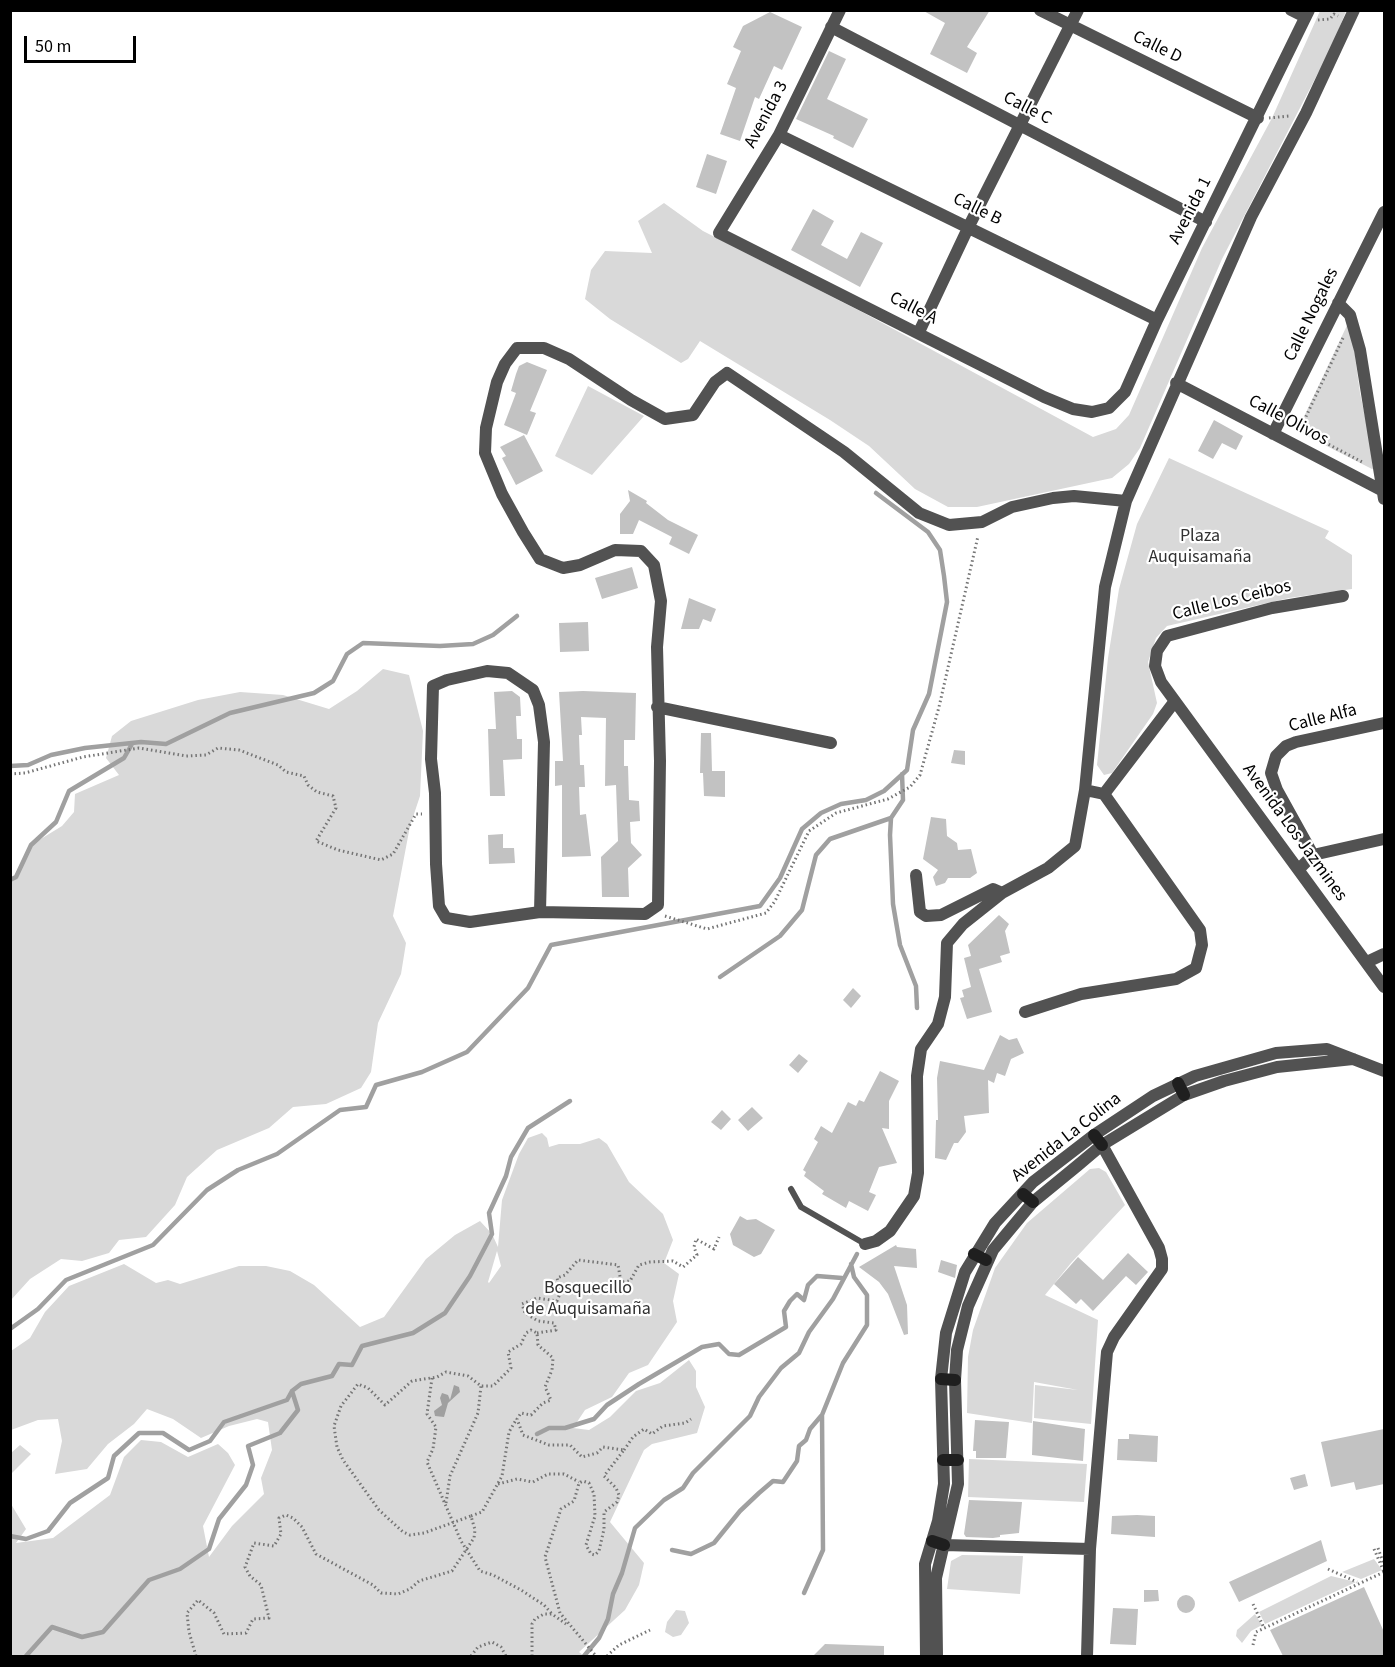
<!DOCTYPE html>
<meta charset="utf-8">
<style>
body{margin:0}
#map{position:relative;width:1395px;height:1667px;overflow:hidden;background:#fff;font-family:"Source Sans 3",sans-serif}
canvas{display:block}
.frame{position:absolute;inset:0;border:12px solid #000;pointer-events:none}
.scale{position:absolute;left:24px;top:36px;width:112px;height:27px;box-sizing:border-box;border:3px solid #000;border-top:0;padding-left:8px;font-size:18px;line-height:21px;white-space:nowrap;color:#000;-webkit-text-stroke:4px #fff;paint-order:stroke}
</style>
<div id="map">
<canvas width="1395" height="1667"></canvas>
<div class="frame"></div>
<div class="scale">50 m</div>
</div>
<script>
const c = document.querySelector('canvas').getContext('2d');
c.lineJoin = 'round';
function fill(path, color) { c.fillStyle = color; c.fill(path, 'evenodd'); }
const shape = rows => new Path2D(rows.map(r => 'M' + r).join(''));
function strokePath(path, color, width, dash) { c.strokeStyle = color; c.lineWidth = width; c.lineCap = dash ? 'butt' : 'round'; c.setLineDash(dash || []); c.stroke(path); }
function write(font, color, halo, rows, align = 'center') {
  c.font = font + ' "Source Sans 3",sans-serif'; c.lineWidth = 4.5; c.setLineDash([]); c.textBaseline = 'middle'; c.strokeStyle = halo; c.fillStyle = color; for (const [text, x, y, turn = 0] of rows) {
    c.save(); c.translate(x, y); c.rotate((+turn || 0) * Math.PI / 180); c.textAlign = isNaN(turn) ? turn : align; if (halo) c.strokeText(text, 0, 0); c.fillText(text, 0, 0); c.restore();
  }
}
const green = shape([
 [1320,11,1346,11,1333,44,1222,259,1140,448,1129,464,1112,478,977,507,948,507,915,489,869,446,830,420,700,341,688,359,681,363,610,319,585,299,591,270,605,251,652,253,638,221,664,203,703,231,862,312,1093,437,1116,429,1129,415,1202,248,1272,118],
 [1350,319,1360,393,1376,468,1372,469,1303,434,1300,425],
 [588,386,644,416,592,475,555,456],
 [1169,458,1329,531,1325,538,1352,555,1352,589,1289,598,1167,626,1156,638,1148,662,1157,703,1153,714,1112,773,1104,775,1097,765,1108,658,1119,589,1137,524],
 [383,669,409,675,423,731,420,796,410,826,393,916,406,943,401,974,378,1023,371,1072,361,1088,326,1104,293,1107,269,1128,217,1150,187,1177,175,1205,146,1237,119,1240,109,1253,82,1261,61,1259,30,1279,11,1300,11,880,16,877,31,845,62,826,74,812,75,794,119,775,106,758,112,736,131,721,198,700,240,692,283,695,329,709,357,691],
 [542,1133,547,1138,549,1147,559,1144,580,1144,599,1138,607,1144,629,1182,663,1214,673,1240,664,1263,679,1274,673,1301,677,1322,648,1365,629,1373,612,1397,585,1410,573,1428,589,1430,610,1417,636,1391,660,1383,689,1360,696,1371,696,1387,705,1407,697,1433,652,1444,644,1450,610,1522,644,1563,639,1585,625,1610,579,1652,584,1656,11,1656,11,1504,26,1529,16,1543,53,1538,110,1495,124,1457,141,1440,161,1442,188,1457,218,1444,228,1453,235,1465,203,1526,209,1557,232,1526,264,1494,261,1478,272,1450,268,1422,257,1419,229,1426,201,1438,173,1419,147,1409,134,1424,108,1444,87,1469,55,1474,62,1441,58,1419,38,1420,11,1430,11,1351,30,1338,45,1312,69,1286,124,1264,156,1283,168,1280,180,1284,239,1266,266,1266,290,1271,314,1285,360,1327,384,1317,426,1259,455,1235,480,1221,492,1234,498,1247,502,1200,519,1154,528,1138],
 [497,1251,501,1266,489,1283,488,1282],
 [1099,1168,1106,1172,1125,1205,1071,1263,1045,1295,1098,1320,1091,1424,1034,1418,1035,1385,1078,1390,1034,1382,1032,1423,967,1413,968,1357,973,1330,995,1268,1027,1223,1090,1169],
 [20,1445,31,1454,11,1474,11,1453],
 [969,1459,1087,1464,1084,1502,968,1497],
 [962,1555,1023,1556,1020,1594,947,1589,951,1561],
 [1374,1559,1382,1570,1361,1579,1342,1572],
 [1331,1576,1356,1582,1265,1624,1259,1612],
 [676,1610,685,1611,689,1623,681,1635,673,1637,665,1632,667,1622],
 [1255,1614,1262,1625,1251,1631,1242,1643,1236,1636,1237,1630]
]);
const water = shape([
 [454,1385,459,1387,460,1392,448,1403,444,1417,435,1416,434,1411,442,1405,440,1398,442,1393,448,1395,450,1400]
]);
const stream = shape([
 [10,766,28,765,51,755,85,748,141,742,166,744,230,713,314,693,333,681,347,654,363,643,440,646,473,644,493,635,517,616],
 [902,774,903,800,891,818,890,835,893,904,900,945,916,986,917,1008],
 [10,880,16,877,31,845,56,822,69,791,124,758,132,744],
 [720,977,780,936,802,910,816,855,830,839,891,818],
 [10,1329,38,1309,66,1280,153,1245,207,1190,238,1170,277,1154,340,1110,366,1107,376,1085,422,1072,467,1052,528,988,551,945,760,906,780,878,802,829,821,813,841,804,866,800,884,791,907,770,913,730,929,694,947,602,944,576,940,550,928,532,876,493],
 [537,1434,549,1428,565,1428,594,1419,607,1405,639,1384,702,1347,719,1344,729,1354,739,1355,786,1327,784,1311,790,1301,797,1294,804,1300,808,1285,817,1276,842,1278],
 [10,1536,26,1539,48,1531,70,1503,108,1478,114,1456,139,1433,163,1433,189,1450,210,1441,224,1422,287,1400,292,1391,301,1384,332,1376,339,1364,352,1365,362,1346,413,1333,445,1313,470,1276,492,1234,489,1213,506,1176,511,1157,528,1128,570,1101],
 [672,1550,691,1554,714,1543,740,1511,759,1493,773,1481,783,1482,797,1461,799,1446,806,1440,810,1429,821,1416],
 [804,1593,823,1550,822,1415,843,1363,867,1325,867,1295,854,1277,851,1264],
 [26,1656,52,1627,82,1637,103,1632,149,1580,180,1569,209,1549,219,1519,246,1485,253,1465,248,1446,280,1433,298,1410,292,1391],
 [584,1656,599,1638,608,1619,613,1594,622,1573,635,1528,664,1500,683,1488,693,1473,750,1416,759,1397,781,1368,799,1353,809,1332,833,1299,857,1254]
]);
const building = shape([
 [922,10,990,10,967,47,977,53,967,73,930,54,945,23],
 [770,12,802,27,782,70,774,66,759,99,755,97,740,141,720,134,736,88,727,84,741,51,733,47,743,26],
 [829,51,846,59,827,99,868,119,853,148,833,138,834,136,796,119],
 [707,154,727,161,716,194,696,187],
 [813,209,834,221,821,245,847,259,861,232,883,243,860,287,791,250],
 [527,362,547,370,530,411,536,413,527,435,504,425,516,393,511,391,516,374,519,366],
 [1214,420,1243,436,1236,450,1222,443,1213,459,1198,451],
 [524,435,543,471,516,485,502,458,506,456,500,447],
 [628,490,647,501,646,503,668,520,698,535,689,554,669,544,672,537,639,520,633,534,620,534,620,514,630,501],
 [632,567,638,588,602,599,595,578],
 [689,598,716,609,711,622,703,619,699,629,681,629],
 [588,622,589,651,560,652,559,623],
 [512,691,520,697,521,716,516,716,517,739,522,739,522,759,503,760,505,796,490,796,488,729,496,729,494,692],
 [583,691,636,693,635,740,624,740,624,766,628,766,629,800,639,801,640,821,630,822,631,843,642,855,628,868,629,897,602,897,601,857,618,841,616,785,605,786,606,718,581,717,582,735,579,735,580,765,584,765,585,787,579,787,580,815,586,814,591,856,562,857,562,785,555,786,555,761,563,761,559,692],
 [701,733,711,733,712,771,725,771,725,797,704,796,703,773,700,773],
 [954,750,965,751,965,765,951,763],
 [931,817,946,819,947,836,957,843,958,850,971,849,977,873,970,878,948,878,945,883,936,886,933,877,938,870,923,859],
 [503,834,503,848,514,848,515,863,489,864,488,835],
 [999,915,1009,924,1005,931,1010,953,1000,956,1002,962,979,969,992,1012,967,1019,960,998,964,997,962,990,971,987,964,958,971,956,968,945],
 [853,988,861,996,851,1008,843,1000],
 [1000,1035,1009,1040,1017,1038,1024,1053,1011,1059,1005,1076,997,1073,994,1083,988,1080,989,1113,964,1116,966,1132,958,1143,954,1143,946,1160,935,1158,936,1120,938,1120,937,1078,940,1061,984,1070],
 [799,1054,808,1061,798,1073,789,1065],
 [880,1071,899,1081,889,1101,889,1129,882,1128,897,1163,879,1167,869,1192,876,1195,868,1211,849,1201,846,1208,822,1194,824,1191,804,1176,806,1172,803,1170,818,1142,814,1139,821,1126,832,1133,848,1102,856,1106,859,1100,864,1102],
 [752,1107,763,1118,748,1131,738,1120],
 [722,1110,731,1119,721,1130,711,1122],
 [740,1216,747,1220,756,1219,775,1230,761,1254,754,1257,733,1245,730,1234],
 [896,1245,897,1247,916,1249,917,1268,894,1266,907,1305,908,1334,904,1335,888,1294,879,1282,859,1267],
 [1128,1253,1148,1272,1136,1285,1126,1276,1093,1311,1081,1299,1076,1304,1054,1284,1078,1257,1103,1280],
 [941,1260,957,1265,955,1278,938,1272],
 [975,1420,1009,1422,1006,1458,976,1458,976,1451,973,1451],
 [1033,1421,1085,1429,1083,1461,1032,1455],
 [1384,1429,1384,1484,1356,1490,1354,1482,1331,1487,1321,1442],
 [1129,1434,1158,1436,1157,1462,1117,1460,1118,1439,1129,1439],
 [1305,1474,1308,1486,1294,1490,1290,1478],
 [969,1500,1022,1502,1019,1533,1000,1535,1000,1537,993,1538,966,1537,964,1534],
 [1137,1515,1155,1516,1155,1537,1111,1534,1112,1516],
 [1321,1540,1327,1561,1239,1602,1229,1582],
 [1364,1587,1384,1632,1384,1656,1283,1656,1270,1630],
 [1144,1590,1158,1590,1159,1601,1144,1602],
 '1177 1604a9 9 0 1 1 18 0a9 9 0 1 1-18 0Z',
 [1113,1608,1138,1609,1136,1645,1110,1644],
 [825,1644,884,1646,884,1656,813,1656]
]);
const path = shape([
 [1318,20,1330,19,1334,14,1338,16],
 [1269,118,1289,116],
 [1343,338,1302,425,1305,432,1364,463],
 [10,774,25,773,83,757,139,748,186,756,206,755,218,748,239,750,278,765,286,772,304,776,308,785,317,792,333,796,336,808,316,841,338,850,381,860,393,854,416,814,422,814],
 [665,916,707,929,766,913,775,901,809,831,836,813,888,799,910,787,920,775,939,707,978,536],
 [537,1333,556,1330,554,1323,538,1321,525,1313,522,1304,537,1298,557,1301,561,1291,557,1278,565,1275,578,1260,618,1265,621,1282,630,1281,639,1265,650,1262,673,1261,683,1267,697,1255,694,1247,696,1239,714,1249,719,1237],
 [432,1378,427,1414,436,1427,433,1449,427,1462,461,1541,480,1571,493,1575,521,1590,544,1605,552,1614],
 [624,1450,633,1437,644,1429,652,1434,663,1426,685,1423,691,1419],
 [498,1484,517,1479,533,1482,548,1474,564,1474,579,1482],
 [446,1503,450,1476,478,1413,481,1386],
 [471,1516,482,1512,502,1476,509,1432,516,1420],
 [1378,1548,1384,1565],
 [1374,1549,1384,1572],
 [1328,1569,1357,1582],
 [1253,1604,1264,1628],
 [1253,1645,1256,1632,1384,1572],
 [196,1656,189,1632,187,1613,198,1600,214,1613,224,1634,246,1633,253,1619,269,1618,261,1585,250,1576,245,1567,254,1543,274,1546,281,1534,279,1518,286,1515,293,1518,302,1527,316,1554,373,1585,381,1593,398,1594,410,1589,419,1581,452,1571,474,1538,475,1530,471,1516,424,1533,410,1535,403,1532,379,1510,343,1460,337,1447,334,1426,341,1406,358,1384,368,1388,385,1405,412,1381,437,1377,446,1372,468,1376,481,1386,493,1386,511,1368,508,1352,521,1344,526,1333,531,1330,537,1333,538,1345,553,1358,552,1370,545,1387,551,1400,543,1403,531,1415,521,1413,517,1419,523,1435,549,1445,570,1445,582,1457,597,1453,603,1447,624,1450,604,1476,616,1488,619,1495,617,1502,604,1512,604,1529,599,1551,595,1555,591,1554,586,1545,595,1516,594,1494,589,1483,583,1481,579,1483,574,1501,561,1509,545,1557,560,1613,596,1656],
 [471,1656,478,1647,492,1642,501,1647,506,1656],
 [532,1656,532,1624,535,1619,544,1614,552,1614,566,1624],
 [607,1656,619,1645,650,1630]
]);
const lane = shape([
 [791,1189,801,1207,865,1244]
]);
const street = shape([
 [840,10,779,135,719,233,1044,397,1073,409,1092,412,1109,408,1125,392,1157,320,1309,10],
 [1040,10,1258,118],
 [1291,10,1305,17],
 [831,27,1206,222],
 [779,135,1157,320],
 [1338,303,1350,315,1360,350,1384,499],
 [919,332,969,226,1078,10],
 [1176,383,1383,491],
 [1273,434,1384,212],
 [1343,596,1272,608,1167,636,1157,651,1155,666,1161,682,1384,987],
 [657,707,831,743],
 [1085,790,1104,794,1175,701],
 [1313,855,1277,790,1271,773,1276,756,1286,746,1296,742,1384,723],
 [1299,869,1313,855,1384,839],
 [916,875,920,912,926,916,941,915,993,889,1002,893],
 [540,912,544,742,539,705,533,690,508,673,487,671,447,680,433,686,431,759,435,793,436,864,439,906,446,918,470,922,540,912,645,914,658,905,660,761,657,647,661,601,654,565,641,551,615,550,580,565,563,568,540,559,523,532,502,494,485,453,486,428,497,382,505,364,517,348,544,348,569,359,631,400,665,419,693,415,715,382,727,373,844,452,919,513,949,525,982,522,1012,507,1053,498,1074,496,1126,501],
 [1367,962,1384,954],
 [1025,1012,1081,994,1176,979,1196,968,1202,945,1200,930,1104,794],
 [865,1244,876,1241,890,1231,914,1196,918,1173,917,1076,921,1049,938,1024,945,997,947,943,963,924,1002,893,1048,868,1075,846,1085,790,1105,587,1126,501,1251,217,1306,113,1354,10],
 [944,1545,1090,1549],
 [926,1656,925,1564,938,1521,944,1484,941,1379,946,1333,965,1272,995,1223,1033,1182,1094,1135,1153,1096,1195,1076,1276,1053,1327,1049,1384,1071],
 [937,1656,936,1578,958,1484,955,1380,957,1350,968,1306,993,1250,1033,1202,1077,1166,1102,1145,1184,1095,1224,1081,1277,1067,1353,1059],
 [1087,1656,1090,1549,1107,1352,1114,1337,1162,1269,1162,1259,1159,1248,1102,1145]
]);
const secondary = shape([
 [1178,1083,1184,1095],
 [1094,1135,1102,1145],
 [1023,1194,1033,1202],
 [974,1254,986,1260],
 [941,1379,955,1380],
 [943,1460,958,1460],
 [932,1541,944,1545]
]);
const streetNames = [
 ["Calle D",1157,48,26],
 ["Calle C",1027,109,27],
 ["Avenida 3",767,115,-62],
 ["Calle B",977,210,26],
 ["Avenida 1",1191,211,-63],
 ["Calle A",913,309,27],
 ["Calle Nogales",1312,315,-64],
 ["Calle Olivos",1288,421,28],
 ["Calle Los Ceibos",1232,601,-14],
 ["Calle Alfa",1323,719,-14],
 ["Avenida Los Jazmines",1294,833,54],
 ["Avenida La Colina",1067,1138,-38]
];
const parkNames = [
 ["Plaza",1200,537],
 ["Auquisamaña",1200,558],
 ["Bosquecillo",588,1289],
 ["de Auquisamaña",588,1310]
];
fill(green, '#d9d9d9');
fill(water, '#a0a0a0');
strokePath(stream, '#a0a0a0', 4.5);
fill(building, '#c2c2c2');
strokePath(path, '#747474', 3, [1.5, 3]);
strokePath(lane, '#525252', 6);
strokePath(street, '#525252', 12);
strokePath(secondary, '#1f1f1f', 12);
write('18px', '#000', '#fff', streetNames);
write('18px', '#303030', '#fff', parkNames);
</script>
